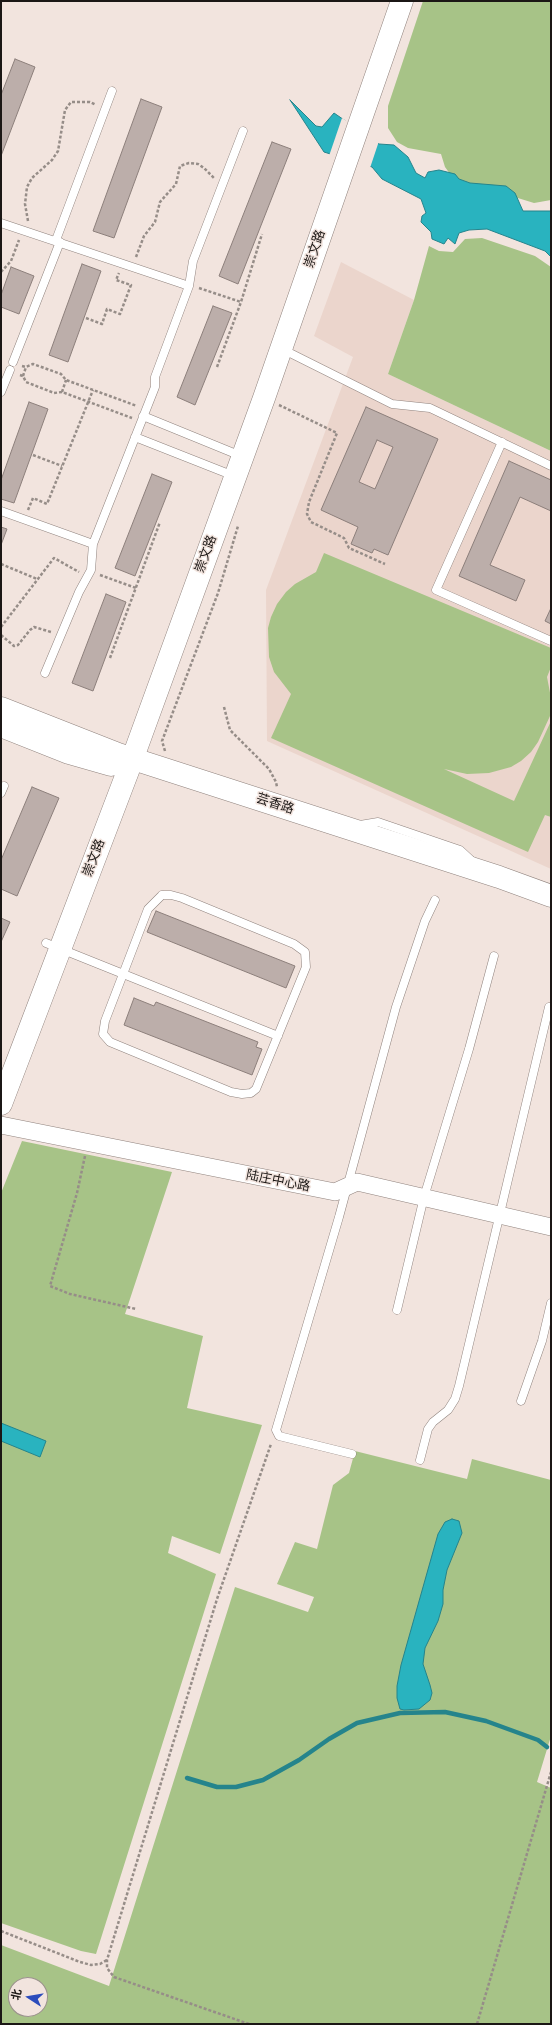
<!DOCTYPE html>
<meta charset="utf-8">
<style>
body{margin:0}
#map{position:relative;width:552px;height:2025px;overflow:hidden;background:#f2e4de;font-family:Karla,"Noto Sans SC",sans-serif}
canvas{display:block}
.frame{position:absolute;inset:0;border:2px solid #1b1715;pointer-events:none}
.north{position:absolute;left:8px;top:1977px;width:40px;height:40px;box-sizing:border-box;background:#f2e4de;border:1px solid #9c928e;border-radius:50%;rotate:282deg;font-size:11px;font-weight:700;line-height:16px;text-align:center;color:#1b1715}
.north::after{content:'';display:block;margin:auto;width:14px;height:18px;background:#2c4cbc;clip-path:polygon(50% 0,100% 100%,50% 72%,0 100%)}
</style>
<div id="map">
<canvas width="552" height="2025"></canvas>
<div class="frame"></div>
<div class="north">北</div>
</div>
<script>
const c = document.querySelector('canvas').getContext('2d');
c.lineJoin = 'round';
function fill(path, color) { c.fillStyle = color; c.fill(path, 'evenodd'); }
const shape = rows => new Path2D(rows.map(r => 'M' + r).join(''));
function strokePath(path, color, width, dash) { c.strokeStyle = color; c.lineWidth = width; c.lineCap = dash ? 'butt' : 'round'; c.setLineDash(dash || []); c.stroke(path); }
function write(font, color, halo, rows, align = 'center') {
  c.font = font + ' Karla,"Noto Sans SC",sans-serif'; c.lineWidth = 3; c.setLineDash([]); c.textBaseline = 'middle'; c.strokeStyle = halo; c.fillStyle = color; for (const [text, x, y, turn = 0] of rows) {
    c.save(); c.translate(x, y); c.rotate((+turn || 0) * Math.PI / 180); c.textAlign = isNaN(turn) ? turn : align; if (halo) c.strokeText(text, 0, 0); c.fillText(text, 0, 0); c.restore();
  }
}
const built = shape([
 [341,262,414,300,388,374,551,451,551,869,267,741,266,590,353,357,314,336]
]);
const green = shape([
 [423,1,551,1,551,200,534,203,453,178,445,167,441,154,408,148,397,142,388,128,388,106],
 [482,238,535,256,551,267,551,451,388,374,414,300,429,246,439,251,453,252,465,239],
 [324,553,551,648,551,667,547,677,551,698,550,716,538,742,531,752,521,761,511,767,489,773,467,774,444,769,514,801,551,721,551,817,545,815,528,852,271,738,291,694,274,672,269,657,268,628,271,617,277,604,286,592,295,584,316,572],
 [22,1141,172,1172,125,1314,203,1336,187,1408,262,1425,220,1554,172,1536,168,1553,216,1574,96,1954,81,1951,1,1923,1,1193],
 [355,1451,467,1479,472,1459,551,1480,551,1736,537,1782,551,1788,551,2024,1,2024,1,1945,109,1986,235,1587,308,1612,314,1597,277,1584,295,1542,317,1549,333,1485,349,1473],
 [16,1985,40,1985,40,2009,16,2009]
]);
const water = shape([
 [290,100,316,126,322,127,334,113,379,144,394,145,408,157,416,173,425,178,428,172,439,170,455,174,459,179,470,183,506,186,515,193,523,211,551,211,551,257,545,251,487,229,469,230,459,233,455,244,448,238,444,244,432,239,431,232,421,222,422,216,426,213,421,199,382,179,372,167,324,152,290,100],
 [1,1423,46,1441,40,1457,1,1441,1,1423],
 [452,1519,459,1521,462,1533,447,1570,443,1590,443,1604,438,1621,425,1648,423,1664,430,1685,432,1693,430,1700,419,1709,404,1710,400,1709,397,1698,397,1686,401,1665,438,1534,445,1522,452,1519]
]);
const pier = shape([
 [342,118,379,141,370,168,329,156]
]);
const stream = shape([
 [187,1778,217,1787,236,1787,263,1780,299,1760,329,1739,357,1723,400,1713,445,1712,486,1721,538,1740,547,1747]
]);
const building = shape([
 [15,59,35,67,1,156,1,95,15,59],
 [141,99,162,107,114,238,93,231,141,99],
 [272,142,291,149,238,284,219,276,272,142],
 [82,264,101,271,68,362,49,355,82,264],
 [11,267,34,276,19,314,1,307,1,295,11,267],
 [213,306,232,313,195,405,177,397,213,306],
 [29,402,48,409,14,503,1,499,1,480,29,402],
 [366,407,438,439,388,555,374,549,372,553,351,544,358,527,321,510,366,407],
 [377,440,393,447,375,489,359,482,377,440],
 [509,461,551,480,551,511,520,497,490,565,525,580,516,601,459,576,509,461],
 [152,474,172,482,135,576,115,568,152,474],
 [1,527,7,529,1,545,1,527],
 [106,594,126,602,93,691,72,683,106,594],
 [551,608,551,624,545,621,551,608],
 [32,787,59,798,17,896,1,889,1,860,32,787],
 [156,911,295,966,286,988,147,932,156,911],
 [1,918,10,922,1,942,1,918],
 [134,998,154,1006,156,1002,258,1042,256,1047,262,1049,252,1075,124,1025,134,998]
]);
const path = shape([
 [28,221,25,204,27,187,32,178,52,160,58,151,65,110,71,102,90,102,96,105],
 [136,257,144,236,155,222,160,202,176,184,180,166,189,163,198,164,204,168,214,178],
 [1,272,11,261,19,240],
 [199,288,241,302],
 [86,318,102,324,107,309,120,314,131,285,116,280,119,273],
 [22,366,26,367,33,364,61,374,66,380,137,406],
 [217,367,241,302,262,234],
 [20,375,23,376,26,382,54,393,62,392,132,418],
 [23,376,26,367],
 [62,392,66,380],
 [279,405,337,433,309,502,307,514,311,522,344,538,349,548,385,564],
 [33,455,62,466],
 [28,510,33,498,47,504,93,390],
 [1,564,37,579],
 [100,575,136,588],
 [1,627,54,558,79,572],
 [1,635,14,646,18,645,30,630,34,627,51,632],
 [110,658,160,522],
 [224,707,230,730,269,769,276,782,277,787],
 [165,751,162,741,218,593,238,526],
 [85,1156,77,1193,50,1286,70,1294,136,1309],
 [1,1931,80,1962,91,1965,100,1964,107,1960],
 [249,2024,114,1977,107,1968,107,1960,217,1599,271,1444],
 [477,2024,551,1772]
]);
const lane = shape([
 [1,223,189,286],
 [56,240,112,91],
 [282,349,392,404,430,408,551,466],
 [13,362,60,242],
 [1,392,10,370],
 [143,416,241,456],
 [135,437,234,476],
 [502,442,436,590,551,641],
 [1,511,93,544,155,387,155,377,189,286,193,261,243,131],
 [45,673,79,592,91,570,93,544],
 [1,793,4,786],
 [360,825,378,822,460,850,472,861],
 [162,895,171,895,182,898,294,944,305,952,306,967,256,1089,251,1093,242,1094,231,1092,110,1042,103,1034,105,1021,148,909,162,895],
 [46,943,278,1036],
 [397,1310,424,1197,469,1049,494,956],
 [521,1401,542,1341,551,1303],
 [352,1454,279,1436,276,1430,339,1217,396,1007,425,921,435,900],
 [420,1460,428,1429,433,1422,448,1410,455,1399,459,1386,549,1007]
]);
const street = shape([
 [1,1125,335,1192,357,1182,551,1227]
]);
const secondary = shape([
 [1,708,118,754,499,877,551,896],
 [1,726,69,753,111,765],
 [1,1104,128,771,264,398,402,1]
]);
const streetNames = [
 ["崇文路",315,249,-71],
 ["崇文路",206,554,-70],
 ["芸香路",275,804,18],
 ["崇文路",94,858,-69],
 ["陆庄中心路",278,1181,11]
];
fill(built, '#ebd5cc');
fill(green, '#a7c387');
fill(water, '#29b3bf');
strokePath(water, '#25848c', 1);
fill(pier, '#f2e4de');
strokePath(stream, '#25848c', 4.5);
fill(building, '#bcaeaa');
strokePath(building, '#8c7f7b', 1);
strokePath(lane, '#90837e', 9);
strokePath(street, '#90837e', 18);
strokePath(secondary, '#90837e', 23);
strokePath(path, '#968d88', 2.5, [3, 2]);
strokePath(lane, '#fff', 8);
strokePath(street, '#fff', 17);
strokePath(secondary, '#fff', 22);
write('13px', '#1b1715', '#f2e4de', streetNames);
</script>
